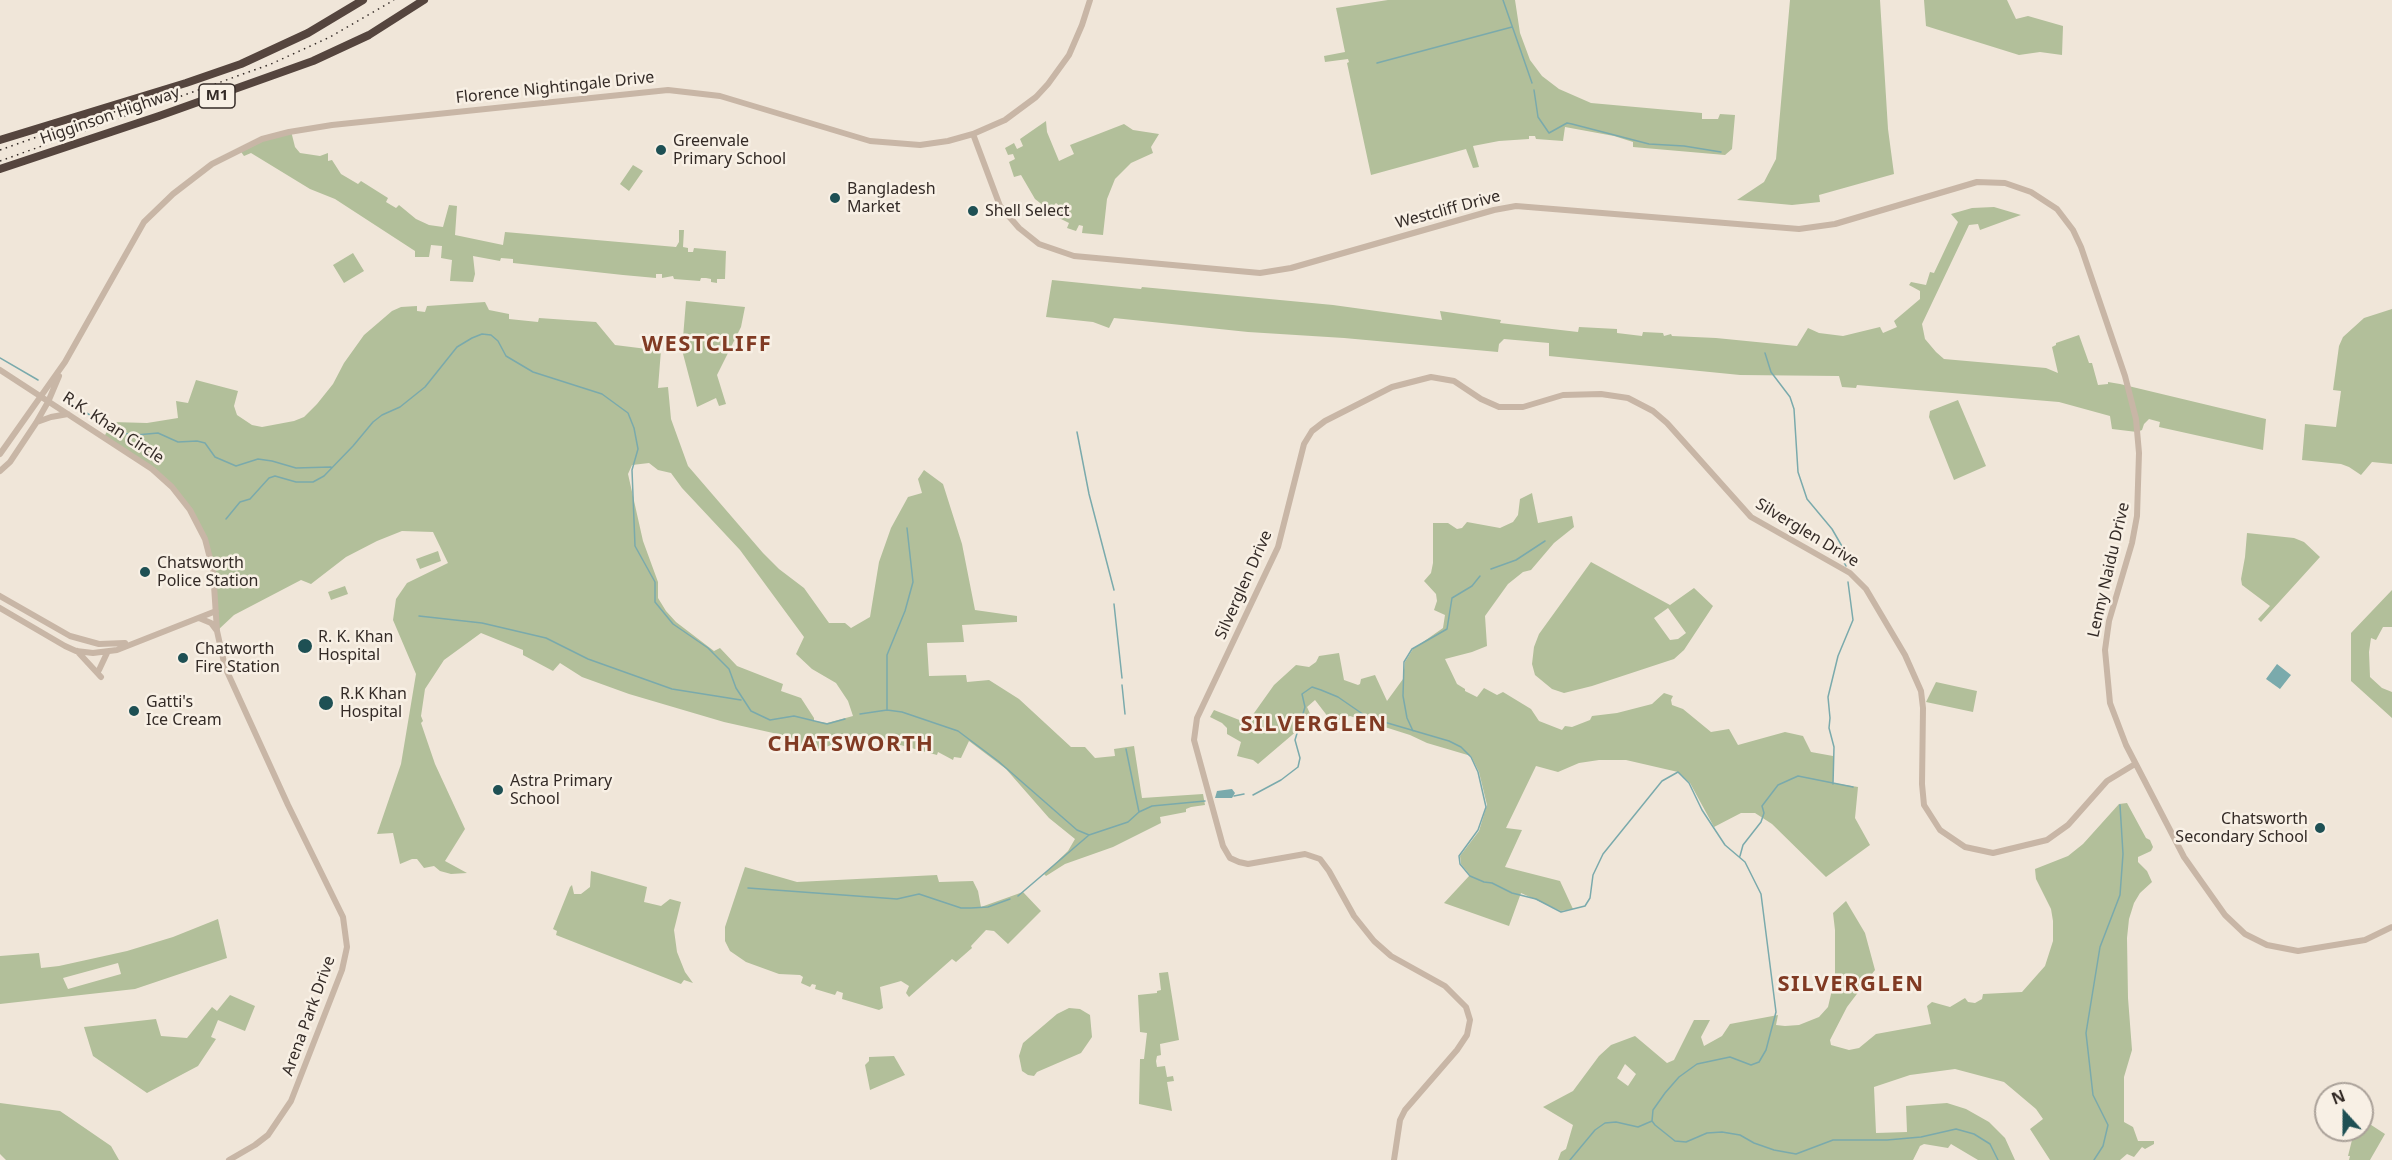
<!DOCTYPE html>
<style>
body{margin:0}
#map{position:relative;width:2392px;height:1160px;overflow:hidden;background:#f0e6d9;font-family:"Noto Sans",sans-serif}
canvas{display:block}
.north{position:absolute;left:2314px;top:1082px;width:60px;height:60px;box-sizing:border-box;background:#f8f0e5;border:2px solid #aaa199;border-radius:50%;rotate:339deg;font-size:16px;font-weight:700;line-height:24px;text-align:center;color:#342b27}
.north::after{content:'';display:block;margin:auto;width:21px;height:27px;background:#1e5054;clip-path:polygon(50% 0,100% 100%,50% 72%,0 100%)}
</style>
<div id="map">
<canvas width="2392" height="1160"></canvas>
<div class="north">N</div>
</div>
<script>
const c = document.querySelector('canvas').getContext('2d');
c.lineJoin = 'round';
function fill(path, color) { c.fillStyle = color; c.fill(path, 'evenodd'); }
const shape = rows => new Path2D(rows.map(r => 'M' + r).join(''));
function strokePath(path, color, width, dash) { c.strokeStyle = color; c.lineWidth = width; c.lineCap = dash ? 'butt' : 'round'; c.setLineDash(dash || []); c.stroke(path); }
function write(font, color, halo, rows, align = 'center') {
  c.font = font + ' "Noto Sans",sans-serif'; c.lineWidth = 5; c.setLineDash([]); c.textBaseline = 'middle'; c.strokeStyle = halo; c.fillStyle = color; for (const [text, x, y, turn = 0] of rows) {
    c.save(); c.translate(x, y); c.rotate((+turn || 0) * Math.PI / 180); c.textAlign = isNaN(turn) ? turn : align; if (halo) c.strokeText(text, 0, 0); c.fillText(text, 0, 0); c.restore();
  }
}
const green = shape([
 [1388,0,1515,0,1520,33,1530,60,1542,76,1559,89,1591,103,1702,113,1702,119,1718,119,1720,114,1735,115,1732,149,1725,155,1633,147,1633,142,1614,136,1565,127,1563,141,1536,139,1535,136,1529,136,1529,139,1499,141,1473,146,1479,167,1473,168,1466,149,1371,175,1347,63,1349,62,1348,59,1325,62,1324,56,1345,52,1336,8],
 [1790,0,1880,0,1888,129,1894,174,1819,195,1820,202,1792,205,1737,200,1764,182,1776,159],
 [1924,0,2007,0,2016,19,2028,16,2063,26,2062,55,2040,52,2019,55,1926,26],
 [1046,121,1047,132,1059,161,1074,154,1070,145,1124,124,1133,130,1159,134,1151,147,1153,153,1131,163,1115,179,1107,199,1103,235,1082,233,1083,226,1079,225,1076,231,1067,228,1069,223,1057,217,1062,208,1056,203,1049,210,1035,199,1021,175,1014,177,1009,162,1015,159,1013,154,1008,155,1005,148,1014,143,1017,149,1023,146,1020,139],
 [291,131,295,147,300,153,320,156,328,153,328,161,332,160,341,174,358,184,361,181,388,198,386,202,396,208,399,205,416,219,429,225,443,227,449,205,457,206,455,235,503,245,505,232,676,247,679,242,679,230,684,230,683,247,688,248,688,252,693,252,694,248,726,251,725,279,717,279,717,283,711,282,711,279,706,278,701,278,700,281,674,279,673,276,662,278,662,274,656,274,656,278,623,275,513,263,513,259,501,258,500,261,473,256,475,274,473,282,450,281,452,260,441,258,442,246,431,245,429,257,415,257,415,251,335,199,310,189,251,153,244,156,239,149],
 [633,165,643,171,629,191,620,184],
 [1994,207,2021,215,1980,230,1978,224,1969,225,1922,324,1925,339,1936,352,1944,359,2046,368,2058,373,2052,347,2056,345,2056,343,2079,335,2089,363,2092,363,2098,385,2108,384,2108,382,2120,384,2266,419,2263,450,2159,427,2160,422,2149,419,2144,424,2142,430,2137,432,2112,429,2110,416,2059,402,1857,385,1856,388,1842,387,1839,376,1740,375,1549,356,1549,343,1504,339,1499,344,1498,352,1344,338,1248,332,1114,318,1109,328,1093,322,1046,317,1052,280,1141,289,1142,287,1333,305,1442,320,1440,311,1501,320,1500,323,1578,332,1579,327,1617,329,1617,333,1642,336,1643,332,1663,333,1664,336,1671,334,1672,336,1716,338,1797,346,1808,328,1819,333,1843,336,1880,327,1883,333,1897,327,1894,321,1920,299,1920,291,1909,285,1911,282,1926,285,1930,272,1934,273,1958,222,1951,214,1972,208],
 [353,253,364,271,344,283,333,265],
 [686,301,745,307,741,327,717,375,726,404,719,406,716,398,697,407,682,350],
 [485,302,489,310,509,314,509,319,538,322,539,318,596,322,615,345,647,349,659,347,661,350,658,388,668,387,671,419,688,466,763,553,779,569,804,588,829,623,845,623,851,628,870,617,879,562,891,528,908,497,922,493,918,479,924,470,943,484,962,544,975,610,1017,616,1017,622,962,625,964,642,927,643,929,676,966,675,967,682,989,680,1019,699,1071,747,1085,747,1095,758,1115,756,1114,749,1134,746,1142,798,1203,794,1205,805,1191,807,1186,809,1186,812,1160,817,1161,823,1113,847,1065,864,1046,876,1044,874,1068,851,1075,839,1049,818,1006,769,969,741,961,758,954,757,953,760,938,752,937,755,860,734,826,747,827,751,804,747,796,744,791,737,724,722,629,694,582,677,560,663,553,671,523,655,523,650,481,633,444,660,425,689,421,716,423,721,421,723,435,764,465,829,445,861,467,873,451,874,440,871,434,866,424,868,417,859,412,859,400,864,393,833,377,834,401,764,416,674,393,620,396,599,407,583,448,563,433,532,402,531,377,541,346,557,311,584,301,580,234,615,217,631,213,570,205,539,173,487,104,437,112,422,147,423,178,418,176,401,188,403,196,380,238,391,234,406,237,415,252,425,262,427,294,421,304,417,317,404,333,384,344,363,364,335,392,311,401,307,417,306,417,311,425,312,427,306],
 [649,463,658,470,671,473,682,488,740,550,804,637,796,654,812,669,836,683,848,701,853,716,827,723,814,721,814,718,801,698,781,691,783,684,737,666,720,648,714,651,676,622,666,611,658,598,658,582,643,541,628,474,632,465],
 [2392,309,2392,464,2372,462,2361,475,2349,467,2341,464,2302,460,2305,424,2336,427,2341,391,2333,390,2339,346,2343,337,2364,318],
 [1958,400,1986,466,1954,480,1929,417,1930,411],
 [1532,493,1538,523,1572,516,1574,527,1554,543,1531,570,1523,572,1508,584,1485,616,1487,646,1472,652,1445,659,1457,684,1465,689,1465,691,1477,697,1484,688,1497,695,1503,692,1531,709,1539,721,1562,730,1565,726,1572,727,1590,720,1592,716,1617,713,1652,704,1664,693,1673,696,1671,700,1672,705,1683,709,1711,732,1729,729,1738,745,1785,732,1803,736,1811,752,1833,756,1833,783,1858,787,1855,818,1870,845,1826,877,1772,824,1755,813,1741,813,1714,827,1690,783,1678,772,1626,760,1599,760,1579,763,1558,772,1536,766,1506,828,1522,830,1505,867,1560,881,1573,909,1561,911,1521,893,1509,926,1444,903,1470,875,1461,864,1460,856,1479,831,1487,805,1479,772,1471,756,1427,743,1410,735,1350,716,1332,722,1315,700,1307,707,1312,718,1258,764,1253,760,1237,756,1241,742,1227,734,1227,728,1222,723,1210,717,1214,710,1247,723,1274,685,1296,665,1309,667,1316,662,1319,656,1339,653,1344,680,1358,685,1360,684,1361,679,1375,675,1387,701,1403,679,1405,662,1413,649,1443,628,1445,615,1434,610,1437,601,1436,594,1424,581,1431,573,1433,563,1433,523,1448,523,1457,529,1462,528,1467,522,1500,528,1513,522,1518,515,1520,499],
 [2247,533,2294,538,2304,542,2320,557,2261,622,2258,619,2270,606,2242,585,2241,579,2245,557],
 [438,551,441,561,420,569,416,559],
 [1591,562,1670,605,1694,588,1713,606,1684,650,1674,659,1592,686,1564,693,1552,689,1535,675,1532,664,1534,647,1539,634],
 [1668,608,1686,633,1678,639,1670,640,1654,618],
 [345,586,348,594,331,600,328,592],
 [2392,590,2392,627,2383,627,2376,640,2371,638,2369,652,2370,677,2382,688,2392,692,2392,718,2351,681,2351,633],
 [1936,682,1977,691,1973,712,1926,702],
 [2127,803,2146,838,2150,840,2153,847,2151,851,2138,857,2138,862,2147,871,2152,882,2140,893,2134,903,2129,919,2127,938,2128,998,2132,1050,2124,1077,2124,1122,2133,1127,2138,1141,2154,1141,2154,1144,2145,1149,2142,1147,2134,1157,2127,1154,2120,1160,2050,1160,2030,1129,2043,1119,2036,1109,2004,1082,1955,1069,1910,1075,1874,1087,1876,1133,1907,1132,1906,1106,1947,1103,1966,1109,1989,1122,2005,1138,2015,1160,1978,1160,1951,1144,1948,1148,1924,1144,1920,1146,1913,1160,1558,1160,1561,1152,1566,1149,1573,1125,1543,1107,1573,1091,1599,1056,1611,1045,1635,1036,1667,1063,1674,1060,1694,1020,1710,1020,1701,1037,1704,1046,1722,1036,1730,1024,1778,1015,1776,1025,1785,1026,1799,1025,1819,1017,1828,1007,1835,977,1835,930,1833,913,1846,901,1865,933,1875,970,1847,1007,1830,1040,1831,1045,1849,1050,1859,1048,1876,1034,1931,1024,1927,1006,1932,1002,1950,1007,1965,998,1968,1002,1975,1003,1982,999,1983,994,2022,992,2045,966,2053,941,2053,921,2051,909,2036,879,2035,869,2068,856,2083,844,2119,804],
 [1625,1064,1636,1074,1628,1086,1617,1078],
 [745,867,797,882,937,875,939,882,973,881,978,891,981,907,1023,892,1041,911,1008,944,994,931,986,930,971,946,972,948,956,962,952,959,909,997,906,993,909,986,901,981,880,987,883,1008,879,1010,842,999,843,993,837,991,835,995,815,989,816,985,812,984,810,987,801,983,803,977,800,975,779,974,746,962,730,951,725,941,725,927],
 [591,871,647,887,644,902,661,906,670,899,681,902,674,930,677,952,685,972,693,983,684,980,681,984,556,935,557,931,553,929,570,887,572,885,574,894,581,894,590,887],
 [218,919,227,958,135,989,0,1004,0,956,39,953,41,968,59,966,127,951,173,937],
 [118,963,121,974,68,989,63,978],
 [1168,972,1179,1040,1160,1044,1161,1055,1157,1056,1156,1061,1157,1067,1165,1066,1167,1077,1173,1076,1174,1081,1167,1082,1172,1111,1139,1104,1140,1059,1144,1059,1147,1033,1140,1032,1138,995,1157,993,1157,991,1161,990,1159,973],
 [230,995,255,1006,245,1031,218,1020,211,1037,216,1039,198,1066,147,1093,93,1056,84,1027,156,1019,161,1036,187,1038,212,1007,217,1011],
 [1069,1008,1080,1009,1090,1015,1092,1037,1081,1053,1037,1072,1034,1076,1028,1075,1022,1071,1019,1056,1023,1043,1057,1014],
 [894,1056,905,1075,870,1090,865,1065,869,1061,869,1057],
 [0,1103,60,1111,111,1146,119,1160,6,1160,0,1154],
 [2362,1119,2385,1134,2370,1160,2349,1160,2350,1156,2348,1156,2352,1140,2351,1130,2362,1130]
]);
const water = shape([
 [2277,664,2291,675,2280,689,2266,679],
 [1232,789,1235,793,1232,798,1215,798,1217,791]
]);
const stream = shape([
 [1503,0,1532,83],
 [1377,63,1512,27],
 [1534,90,1538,117,1549,133,1567,123,1572,124,1649,144,1684,146,1721,152],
 [1765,353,1771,372,1790,397,1794,409,1798,472,1807,499,1832,529,1843,548,1841,557,1846,566],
 [0,358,38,380],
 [67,402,122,433,136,435,158,433,178,442,197,441,205,443,215,457,236,466,258,459,272,461,296,468,331,467],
 [1077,432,1089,494,1114,590],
 [226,519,240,502,250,499,269,478,275,476,296,482,313,482,324,476,353,446,373,422,382,415,400,407,425,387,457,347,472,338,482,334,491,335,498,341,506,356,533,372,602,394,628,413,634,428,638,449,632,470,635,546,655,582,655,602,673,624,708,648,729,669,736,688,751,711,770,720,794,716,827,724,845,719],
 [1491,569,1516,560,1545,541],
 [1114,604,1122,678],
 [419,616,482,623,546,638,588,659,672,689,741,700],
 [1122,685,1125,714],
 [887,710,887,655,905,611,913,582,907,528],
 [860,714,887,710,902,712,958,731,998,761,1077,830,1089,835,1128,822,1139,812,1152,806,1205,801],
 [1413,731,1407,718,1403,696,1404,662,1412,649,1447,629,1452,598,1472,586,1480,576],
 [1126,749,1139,812],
 [1833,784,1834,747,1829,728,1830,718,1828,697,1838,656,1853,620,1848,582],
 [1253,795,1281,780,1298,767,1300,758,1295,740,1305,707,1302,694,1312,687,1321,690,1338,697,1367,717,1449,741,1461,747,1471,757,1478,772,1486,807,1478,830,1459,856,1460,864,1470,876,1484,882,1492,883,1512,893,1536,899,1561,912,1585,906,1590,898,1593,875,1603,854,1662,781,1678,772,1689,783,1702,810,1725,845,1745,862,1761,894,1776,1012,1766,1050,1759,1062,1751,1065,1730,1057,1697,1064,1679,1077,1665,1093,1653,1110,1652,1121,1655,1125,1675,1141,1686,1142,1707,1133,1722,1132,1740,1135,1754,1143,1774,1150,1796,1154,1833,1140,1887,1140,1921,1137,1956,1129,1974,1134,1990,1144,1998,1160],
 [1234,796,1244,794],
 [1740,856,1743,845,1761,822,1764,813,1762,806,1778,785,1798,776,1853,787],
 [748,888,897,899,919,894,961,908,971,908,988,907,1010,899],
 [1018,896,1089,835],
 [1570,1160,1595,1130,1605,1123,1616,1122,1638,1127,1652,1121],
 [2094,1160,2103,1146,2108,1125,2093,1095,2086,1033,2100,947,2120,895,2123,854,2120,805]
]);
const minor = shape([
 [973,134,1000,206,1019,228,1039,244,1074,256,1260,273,1291,268,1494,210,1516,206,1799,229,1835,224,1977,182,2005,183,2031,192,2057,209,2073,230,2081,247,2125,376,2136,419,2139,453,2137,516,2132,543,2109,621,2105,650,2110,703,2126,745,2184,857,2225,915,2245,934,2267,945,2298,951,2365,940,2392,927],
 [0,370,152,469,172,487,190,510,205,539,213,570,217,631,225,667,288,805,343,917,347,947,342,970,291,1101,268,1135,255,1145,229,1160],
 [37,422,51,417,68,414],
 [0,454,65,362,144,222,173,194,212,164,262,139,289,132,332,125,668,90,720,96,870,141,920,145,948,141,973,134,1005,120,1036,97,1048,84,1069,55,1082,25,1090,0],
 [0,471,10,462,36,423,48,402,59,376],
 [0,596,70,636,99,644,125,643],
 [0,608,65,646,76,651,93,653,117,650,216,611],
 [199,618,211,623,217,631],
 [77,651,101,677],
 [99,670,107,653],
 [1394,1160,1400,1120,1405,1110,1457,1050,1467,1035,1470,1020,1466,1007,1445,986,1391,956,1374,941,1354,916,1329,871,1320,859,1305,854,1248,864,1239,862,1230,858,1223,846,1194,740,1197,718,1278,547,1304,444,1312,431,1325,421,1392,387,1431,377,1454,381,1481,399,1499,407,1523,407,1563,395,1601,394,1628,398,1653,411,1667,423,1751,517,1850,573,1866,589,1905,655,1921,691,1923,708,1922,784,1924,805,1940,830,1965,847,1993,853,2047,840,2068,825,2107,781,2135,764]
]);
const highway = shape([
 [0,140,186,83,241,64,308,33,363,0],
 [0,169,159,116,313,61,369,35,424,0]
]);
const rail = shape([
 [0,150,82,121,128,108],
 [0,161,271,64,330,37,394,0]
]);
const markers = [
 [661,150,6,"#1e5054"],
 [835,198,6,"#1e5054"],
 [973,211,6,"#1e5054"],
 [145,572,6,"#1e5054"],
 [305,646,8,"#1e5054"],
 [183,658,6,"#1e5054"],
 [326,703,8,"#1e5054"],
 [134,711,6,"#1e5054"],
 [498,790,6,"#1e5054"],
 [2320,828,6,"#1e5054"]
];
const shields = [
 [217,96,36]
];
const shieldNames = [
 ["M1",217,96]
];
const streetNames = [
 ["Florence Nightingale Drive",555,88,-6],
 ["Higginson Highway",110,116,-19],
 ["Westcliff Drive",1448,210,-15],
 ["R.K. Khan Circle",113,428,33],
 ["Silverglen Drive",1807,533,31],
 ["Lenny Naidu Drive",2109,570,-77],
 ["Silverglen Drive",1244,585,-66],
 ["Arena Park Drive",309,1016,-70]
];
const poiNames = [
 ["Greenvale",673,141],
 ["Primary School",673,159],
 ["Bangladesh",847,189],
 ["Market",847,207],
 ["Shell Select",985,211],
 ["Chatsworth",157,563],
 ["Police Station",157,581],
 ["R. K. Khan",318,637],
 ["Hospital",318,655],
 ["Chatworth",195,649],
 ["Fire Station",195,667],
 ["R.K Khan",340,694],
 ["Hospital",340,712],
 ["Gatti's",146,702],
 ["Ice Cream",146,720],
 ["Astra Primary",510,781],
 ["School",510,799],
 ["Chatsworth",2308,819,"right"],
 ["Secondary School",2308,837,"right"]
];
const districtNames = [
 ["WESTCLIFF",707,345],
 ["SILVERGLEN",1314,725],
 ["CHATSWORTH",851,745],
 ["SILVERGLEN",1851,985]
];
fill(green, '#b2bf9a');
fill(water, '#7aaaac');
strokePath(stream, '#7aaaac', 1.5);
strokePath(minor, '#c8b6a6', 6);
strokePath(highway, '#55453e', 8);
strokePath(rail, '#342b27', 1.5, [1.5, 4.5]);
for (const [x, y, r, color] of markers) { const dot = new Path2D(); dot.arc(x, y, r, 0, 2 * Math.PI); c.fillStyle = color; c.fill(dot); strokePath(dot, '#f8f0e5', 2); }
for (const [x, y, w] of shields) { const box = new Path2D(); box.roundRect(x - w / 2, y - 12, w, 24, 4.5); c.fillStyle = '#f8f0e5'; c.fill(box); strokePath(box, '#342b27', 1.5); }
write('bold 15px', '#342b27', null, shieldNames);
write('16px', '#342b27', '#f8f0e5', streetNames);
write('16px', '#342b27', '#f8f0e5', poiNames, 'left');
c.letterSpacing = '1.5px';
write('bold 22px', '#803a23', '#f8f0e5', districtNames);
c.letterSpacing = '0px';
</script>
